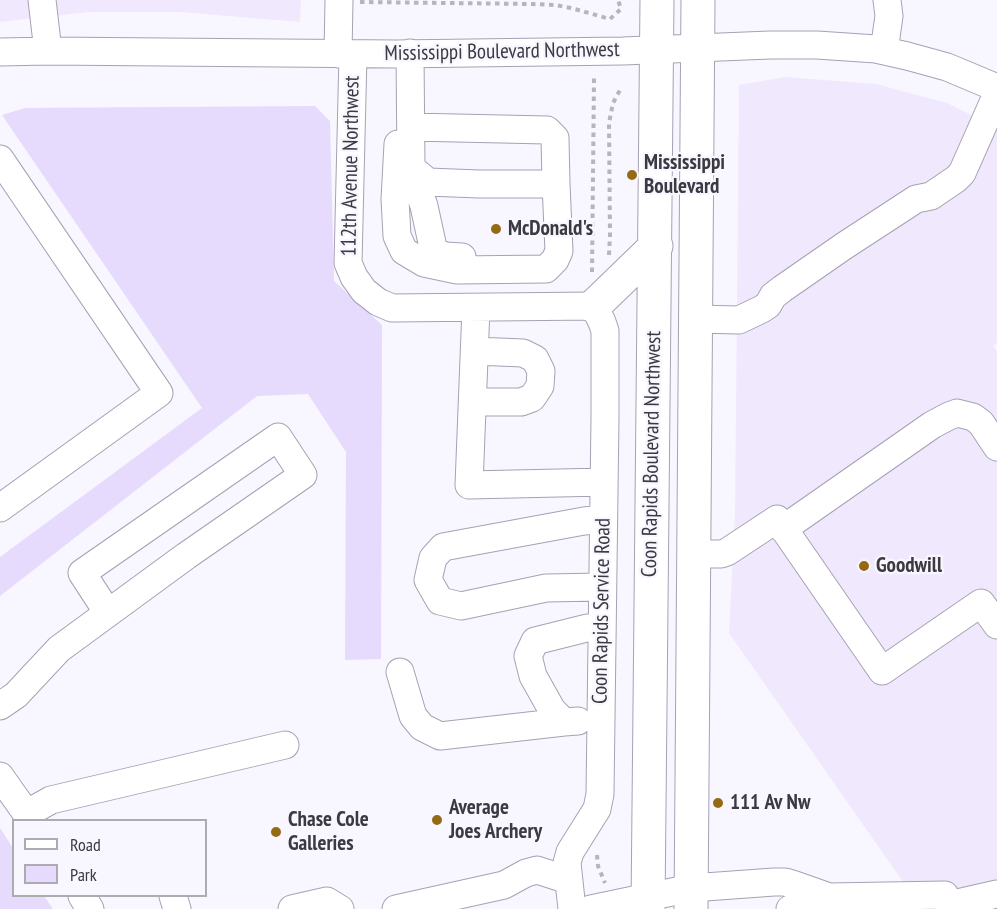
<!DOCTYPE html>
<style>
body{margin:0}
#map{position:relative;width:997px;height:909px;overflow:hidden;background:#f8f6fe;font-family:"PT Sans Narrow",sans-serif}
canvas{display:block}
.legend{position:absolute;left:12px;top:819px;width:195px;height:78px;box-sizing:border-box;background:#f8f6fe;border:2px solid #adaab2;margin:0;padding:8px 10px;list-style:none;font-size:18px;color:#3c3941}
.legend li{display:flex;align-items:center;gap:12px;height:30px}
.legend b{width:30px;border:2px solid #adaab2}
</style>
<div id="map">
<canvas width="997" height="909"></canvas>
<ul class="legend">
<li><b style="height:8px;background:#fff"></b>Road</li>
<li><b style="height:16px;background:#e6dbfc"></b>Park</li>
</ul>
</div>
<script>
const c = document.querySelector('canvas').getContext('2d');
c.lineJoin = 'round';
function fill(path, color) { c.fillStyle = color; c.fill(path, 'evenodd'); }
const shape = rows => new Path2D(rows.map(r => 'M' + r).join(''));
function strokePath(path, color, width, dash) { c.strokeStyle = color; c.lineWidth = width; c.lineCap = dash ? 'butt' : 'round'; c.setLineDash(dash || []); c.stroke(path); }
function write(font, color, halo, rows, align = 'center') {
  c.font = font + ' "PT Sans Narrow",sans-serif'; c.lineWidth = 4.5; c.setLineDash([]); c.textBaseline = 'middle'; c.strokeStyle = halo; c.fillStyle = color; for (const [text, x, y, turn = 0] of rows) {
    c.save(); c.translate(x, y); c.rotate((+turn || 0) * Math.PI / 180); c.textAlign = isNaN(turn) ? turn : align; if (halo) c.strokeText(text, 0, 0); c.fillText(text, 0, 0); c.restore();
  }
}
const built = shape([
 [0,0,301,0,300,22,180,12,89,12,0,22],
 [785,77,876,84,947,103,997,128,997,343,993,346,997,351,997,909,922,909,729,633,735,514,739,85]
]);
const green = shape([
 [315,106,330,121,334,281,382,325,381,659,345,660,346,452,308,394,257,396,0,596,0,557,202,408,2,115,25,108],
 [0,828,13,848,14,896,44,896,53,909,0,909]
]);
const path = shape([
 [360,2,532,4,555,5,571,8,610,19,621,9,618,0],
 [609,255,610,235,609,123,613,103,620,90],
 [592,272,594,78],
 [597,855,598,866,605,883]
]);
const minor = shape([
 [42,0,48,51],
 [884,51,889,16,887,0],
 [0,52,48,51,396,54,623,51,770,45,817,45,876,49,907,56,947,67,997,88],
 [410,53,411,168,428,182,479,184,556,184,555,138,547,130,411,127],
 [338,54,339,0],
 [353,54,348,263,354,277,364,291,378,302,392,308,594,306,602,322,605,331,605,417,600,794,597,809,570,852,567,863,572,909],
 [398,144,395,199,397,236,404,251,424,263,457,270,546,269,555,260,559,251,556,184],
 [0,159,159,393,0,508],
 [411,168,424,206,434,252,445,256,462,257],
 [476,308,469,485,604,482],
 [696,319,739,320,762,309,768,305,773,296,782,289,844,246,916,199,931,196,956,179,962,173,997,94],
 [473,402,521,402,532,398,540,386,541,371,535,359,523,353,475,351],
 [783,529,932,425,949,416,957,413,973,417,981,423,997,447],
 [695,554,721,554,727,552,777,519,882,671,981,603,997,625],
 [602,587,546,588,461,606,440,601,428,580,433,558,443,547,584,521,603,519],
 [400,672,413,716,422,727,440,736,564,722],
 [0,706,16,695,59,649,186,556,303,475,278,437,82,573,108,613],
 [578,721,564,722,552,710,533,676,528,656,535,641,587,628,602,628],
 [0,776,31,820],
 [26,814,51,800,285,745],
 [82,896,90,909],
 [173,896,177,909],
 [292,909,327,901,340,909],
 [396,909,504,885,526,873,537,870,568,880],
 [591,909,691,888,774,882,785,882,795,885,829,897],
 [790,909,829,897,945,895,949,905,997,894]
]);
const major = shape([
 [594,306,656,246],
 [648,909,657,0],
 [691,909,698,0]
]);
const markers = [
 [632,175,6,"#956a15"],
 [496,229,6,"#956a15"],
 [864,566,6,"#956a15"],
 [718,803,6,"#956a15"],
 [437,820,6,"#956a15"],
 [276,832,6,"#956a15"]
];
const streetNames = [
 ["Mississippi Boulevard Northwest",502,52,-1],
 ["112th Avenue Northwest",351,166,-89],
 ["Coon Rapids Boulevard Northwest",652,454,-89],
 ["Coon Rapids Service Road",602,611,-89]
];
const poiNames = [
 ["Mississippi",644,163],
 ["Boulevard",644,187],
 ["McDonald's",508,229],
 ["Goodwill",876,566],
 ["111 Av Nw",730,803],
 ["Average",449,808],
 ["Joes Archery",449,832],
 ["Chase Cole",288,820],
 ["Galleries",288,844]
];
fill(built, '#f0e9fe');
fill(green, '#e6dbfc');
strokePath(minor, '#a7a1b3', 29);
strokePath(major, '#a7a1b3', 35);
strokePath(path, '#b7b4bc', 4, [4.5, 4.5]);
strokePath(minor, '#fff', 27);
strokePath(major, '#fff', 33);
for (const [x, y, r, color] of markers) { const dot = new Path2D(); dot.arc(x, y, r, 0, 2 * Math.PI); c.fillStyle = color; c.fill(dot); strokePath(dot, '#f8f6fe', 2); }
write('21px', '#3c3941', '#f8f6fe', streetNames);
write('bold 21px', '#3c3941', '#f8f6fe', poiNames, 'left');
</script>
